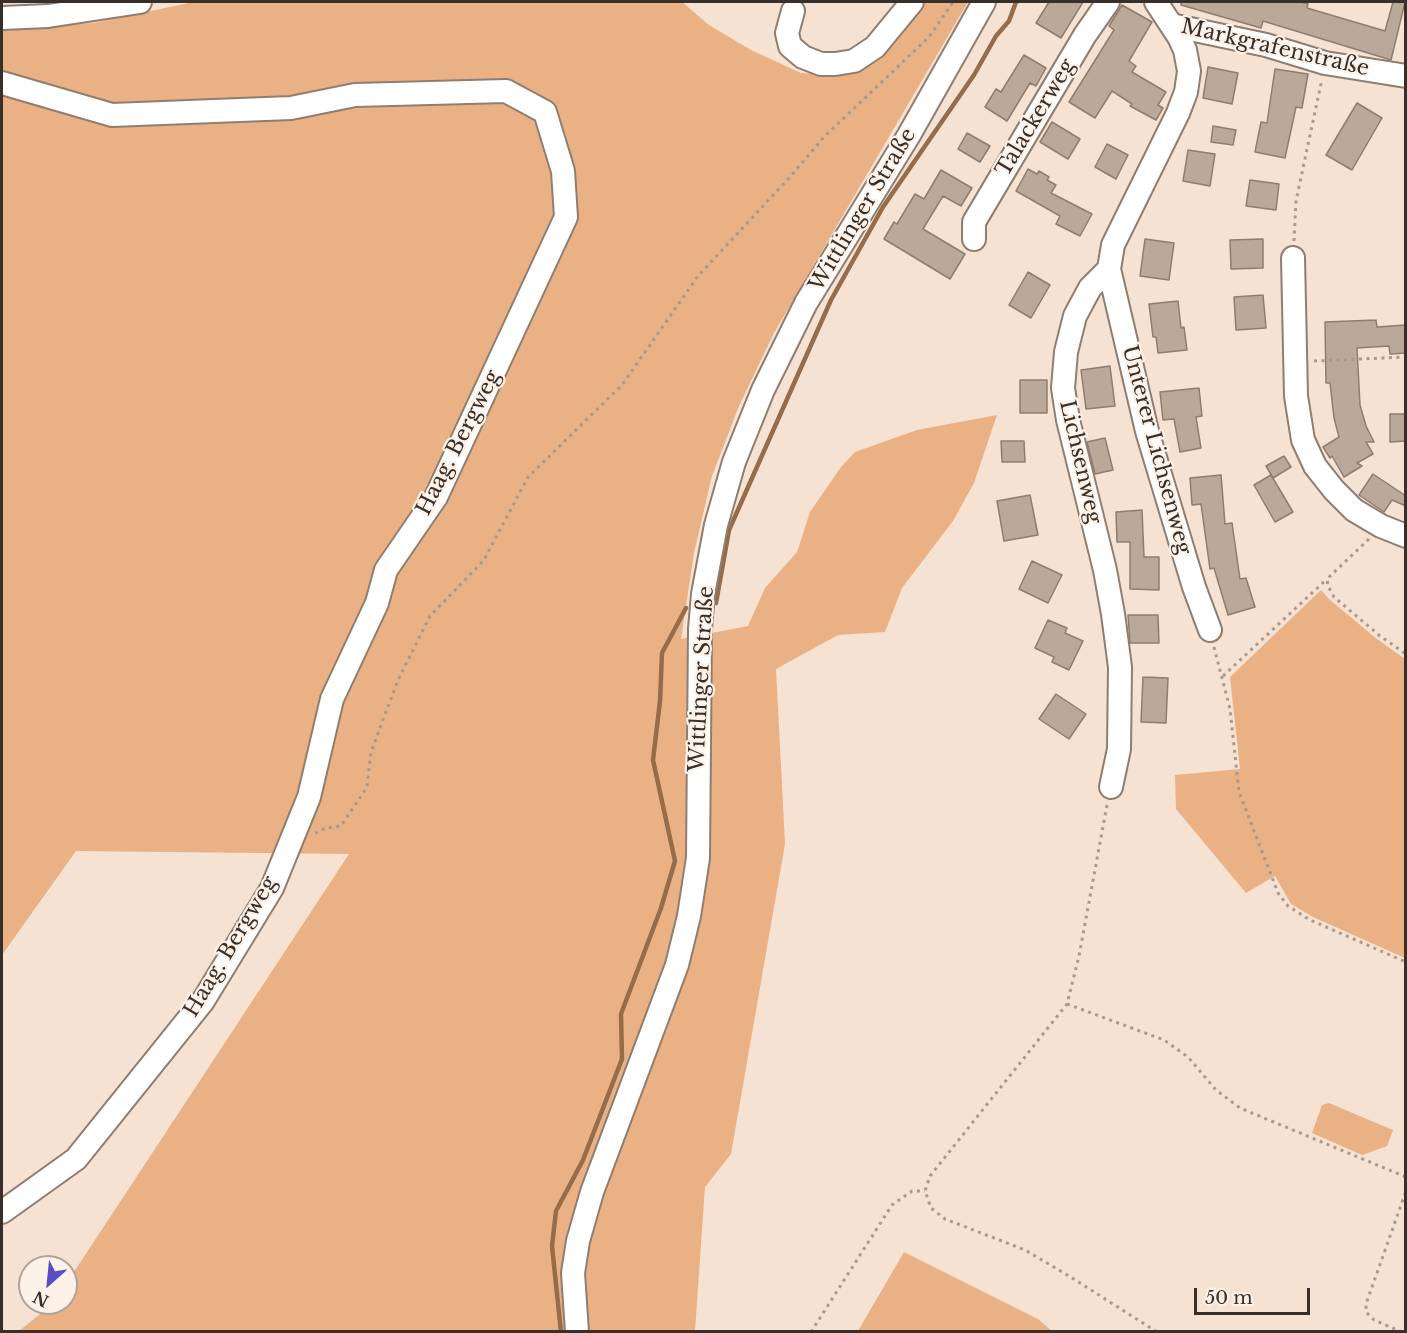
<!DOCTYPE html>
<meta charset="utf-8">
<style>
body{margin:0}
#map{position:relative;width:1407px;height:1333px;overflow:hidden;background:#f6e2d3;font-family:"Libre Baskerville",serif}
canvas{display:block}
.frame{position:absolute;inset:0;border:3px solid #372f2a;pointer-events:none}
.north{position:absolute;left:18px;top:1255px;width:60px;height:60px;box-sizing:border-box;background:#fdf1e8;border:2px solid #aea39c;border-radius:50%;rotate:207deg;font-size:16px;font-weight:700;line-height:24px;text-align:center;color:#372f2a}
.north::after{content:'';display:block;margin:auto;width:21px;height:27px;background:#584dc5;clip-path:polygon(50% 0,100% 100%,50% 72%,0 100%)}
.scale{position:absolute;left:1194px;top:1288px;width:116px;height:27px;box-sizing:border-box;border:3px solid #372f2a;border-top:0;padding-left:8px;font-size:18px;line-height:21px;white-space:nowrap;color:#372f2a;-webkit-text-stroke:4px #fdf1e8;paint-order:stroke}
</style>
<div id="map">
<canvas width="1407" height="1333"></canvas>
<div class="frame"></div>
<div class="north">N</div>
<div class="scale">50 m</div>
</div>
<script>
const c = document.querySelector('canvas').getContext('2d');
c.lineJoin = 'round';
function fill(path, color) { c.fillStyle = color; c.fill(path, 'evenodd'); }
const shape = rows => new Path2D(rows.map(r => 'M' + r).join(''));
function strokePath(path, color, width, dash) { c.strokeStyle = color; c.lineWidth = width; c.lineCap = dash ? 'butt' : 'round'; c.setLineDash(dash || []); c.stroke(path); }
function write(font, color, halo, rows, align = 'center') {
  c.font = font + ' "Libre Baskerville",serif'; c.lineWidth = 4.5; c.setLineDash([]); c.textBaseline = 'middle'; c.strokeStyle = halo; c.fillStyle = color; for (const [text, x, y, turn = 0] of rows) {
    c.save(); c.translate(x, y); c.rotate((+turn || 0) * Math.PI / 180); c.textAlign = isNaN(turn) ? turn : align; if (halo) c.strokeText(text, 0, 0); c.fillText(text, 0, 0); c.restore();
  }
}
const green = shape([
 [194,2,682,2,709,25,751,50,801,73,837,74,923,2,968,2,774,333,739,406,712,476,694,553,681,639,748,626,765,588,797,552,810,512,841,467,855,452,917,430,997,415,974,483,953,521,902,588,885,632,838,635,776,669,785,844,731,1154,705,1187,695,1331,19,1331,54,1303,66,1303,66,1284,349,854,76,851,2,955,2,28,93,23],
 [1321,590,1329,599,1377,639,1405,659,1405,958,1313,917,1291,904,1275,876,1246,893,1176,809,1175,775,1240,769,1230,677],
 [1329,1103,1393,1130,1387,1146,1362,1155,1312,1133,1322,1105],
 [904,1252,1038,1319,1052,1331,858,1331]
]);
const stream = shape([
 [716,603,729,530,831,300,883,207,974,75,996,36,1009,21,1016,2],
 [561,1332,552,1246,556,1211,583,1160,622,1059,621,1014,661,908,675,861,653,760,660,701,662,653,686,608]
]);
const building = shape([
 [1049,2,1083,2,1061,38,1036,23,1049,2],
 [1181,2,1301,2,1308,4,1307,8,1385,31,1393,2,1405,2,1391,60,1263,21,1261,28,1181,5,1181,2],
 [1122,5,1152,22,1129,61,1136,66,1132,72,1166,92,1158,105,1163,108,1156,120,1130,106,1132,104,1112,91,1095,118,1069,102,1114,30,1109,26,1122,5],
 [1024,55,1046,68,1036,86,1030,83,1007,121,985,107,996,89,1001,92,1024,55],
 [1208,67,1238,73,1232,104,1203,98,1208,67],
 [1275,69,1308,74,1302,108,1296,107,1285,158,1255,152,1261,122,1267,123,1275,69],
 [1357,103,1382,118,1352,170,1326,155,1357,103],
 [1052,122,1080,139,1068,159,1040,142,1052,122],
 [1213,126,1236,130,1233,145,1211,142,1213,126],
 [967,133,990,146,980,162,958,149,967,133],
 [1107,144,1128,155,1116,179,1095,167,1107,144],
 [1188,150,1215,154,1210,186,1183,181,1188,150],
 [1028,169,1037,174,1039,171,1049,177,1047,180,1056,185,1051,193,1092,214,1080,236,1056,224,1060,216,1016,191,1028,169],
 [941,170,972,188,961,206,943,196,923,229,965,254,950,279,884,239,894,222,897,224,915,194,924,199,941,170],
 [1250,180,1279,184,1276,210,1246,206,1250,180],
 [1145,239,1174,243,1169,280,1140,276,1145,239],
 [1263,239,1263,268,1231,269,1230,240,1263,239],
 [1028,272,1050,285,1031,318,1009,305,1028,272],
 [1263,295,1266,328,1236,330,1234,297,1263,295],
 [1178,301,1181,328,1184,327,1187,350,1158,353,1156,337,1153,337,1149,304,1178,301],
 [1376,320,1377,327,1406,325,1406,353,1390,354,1389,346,1357,348,1360,405,1366,426,1374,442,1366,442,1373,454,1357,463,1362,466,1344,477,1332,456,1330,458,1323,447,1339,437,1334,418,1330,383,1326,383,1325,322,1376,320],
 [1110,366,1115,406,1086,409,1081,370,1110,366],
 [1020,380,1047,380,1047,413,1020,413,1020,380],
 [1199,388,1202,416,1196,417,1201,448,1180,452,1174,419,1163,420,1160,392,1199,388],
 [1390,414,1406,414,1406,441,1390,442,1390,414],
 [1105,438,1113,470,1095,474,1087,442,1105,438],
 [1001,441,1024,441,1025,462,1002,462,1001,441],
 [1284,456,1291,467,1273,478,1266,466,1284,456],
 [1373,474,1406,496,1406,506,1392,500,1384,512,1359,495,1373,474],
 [1221,475,1225,524,1232,523,1240,579,1246,578,1255,607,1228,615,1214,568,1210,569,1201,504,1192,505,1190,478,1221,475],
 [1271,475,1293,512,1275,522,1254,485,1271,475],
 [1030,495,1038,535,1004,541,997,501,1030,495],
 [1142,510,1144,557,1159,557,1159,590,1130,589,1130,542,1117,542,1116,512,1142,510],
 [1032,561,1062,575,1048,603,1019,589,1032,561],
 [1128,615,1158,615,1159,643,1130,643,1128,615],
 [1048,620,1067,628,1065,633,1083,641,1069,670,1052,662,1054,657,1035,648,1048,620],
 [1143,677,1168,678,1166,723,1141,722,1143,677],
 [1056,694,1086,714,1069,739,1039,719,1056,694]
]);
const path = shape([
 [1294,241,1296,201,1322,79],
 [1314,361,1406,357],
 [1369,539,1327,579,1328,586,1334,597,1380,636,1406,654],
 [1214,647,1230,709,1239,792,1278,893,1288,906,1310,920,1406,962],
 [1223,676,1327,579],
 [1107,805,1079,956,1067,1004,930,1176,925,1191,931,1208,945,1219,1025,1250,1069,1276,1157,1332],
 [315,833,326,828,341,826,367,787,371,752,398,680,430,616,484,560,528,477,622,385,698,276,789,178,825,136,929,37,953,2],
 [1067,1004,1164,1040,1188,1057,1216,1090,1240,1108,1406,1177],
 [811,1332,892,1205,912,1191,925,1191],
 [1402,1332,1374,1320,1366,1312,1366,1304,1406,1191]
]);
const minor = shape([
 [793,11,787,33,790,46,803,57,821,64,835,64,854,61,875,47,912,2],
 [2,18,48,16,140,2],
 [1171,25,1266,45,1325,63,1406,76],
 [2,83,112,115,291,108,355,95,506,91,545,112,563,171,566,217,436,497,386,570,377,603,332,699,309,797,272,888,203,1001,76,1159,2,1212],
 [974,239,974,222,1085,35,1108,2],
 [1293,258,1296,396,1303,440,1315,466,1334,490,1354,510,1381,526,1406,536],
 [1109,269,1147,431,1194,587,1210,630],
 [1111,787,1119,749,1120,667,1113,614,1105,570,1068,420,1063,388,1066,352,1075,316,1090,288,1109,269,1113,245,1178,113,1186,92,1189,71,1185,50,1179,37,1156,2],
 [577,1332,573,1273,578,1241,592,1192,677,965,689,916,698,858,700,629,703,594,716,525,734,462,763,390,806,303,909,135,984,2]
]);
const streetNames = [
 ["Markgrafenstraße",1275,48,13],
 ["Talackerweg",1036,118,-59],
 ["Wittlinger Straße",863,210,-59],
 ["Haag. Bergweg",459,443,-63],
 ["Unterer Lichsenweg",1156,450,75],
 ["Lichsenweg",1080,462,77],
 ["Wittlinger Straße",702,679,-87],
 ["Haag. Bergweg",231,947,-59]
];
fill(green, '#eab284');
strokePath(stream, '#966c4a', 4.5);
fill(building, '#baa899');
strokePath(building, '#8e7d6f', 1.5);
strokePath(minor, '#8f7e70', 26);
strokePath(path, '#a8998e', 3, [3, 4.5]);
strokePath(minor, '#fff', 22);
write('21px', '#372f2a', '#fdf1e8', streetNames);
</script>
